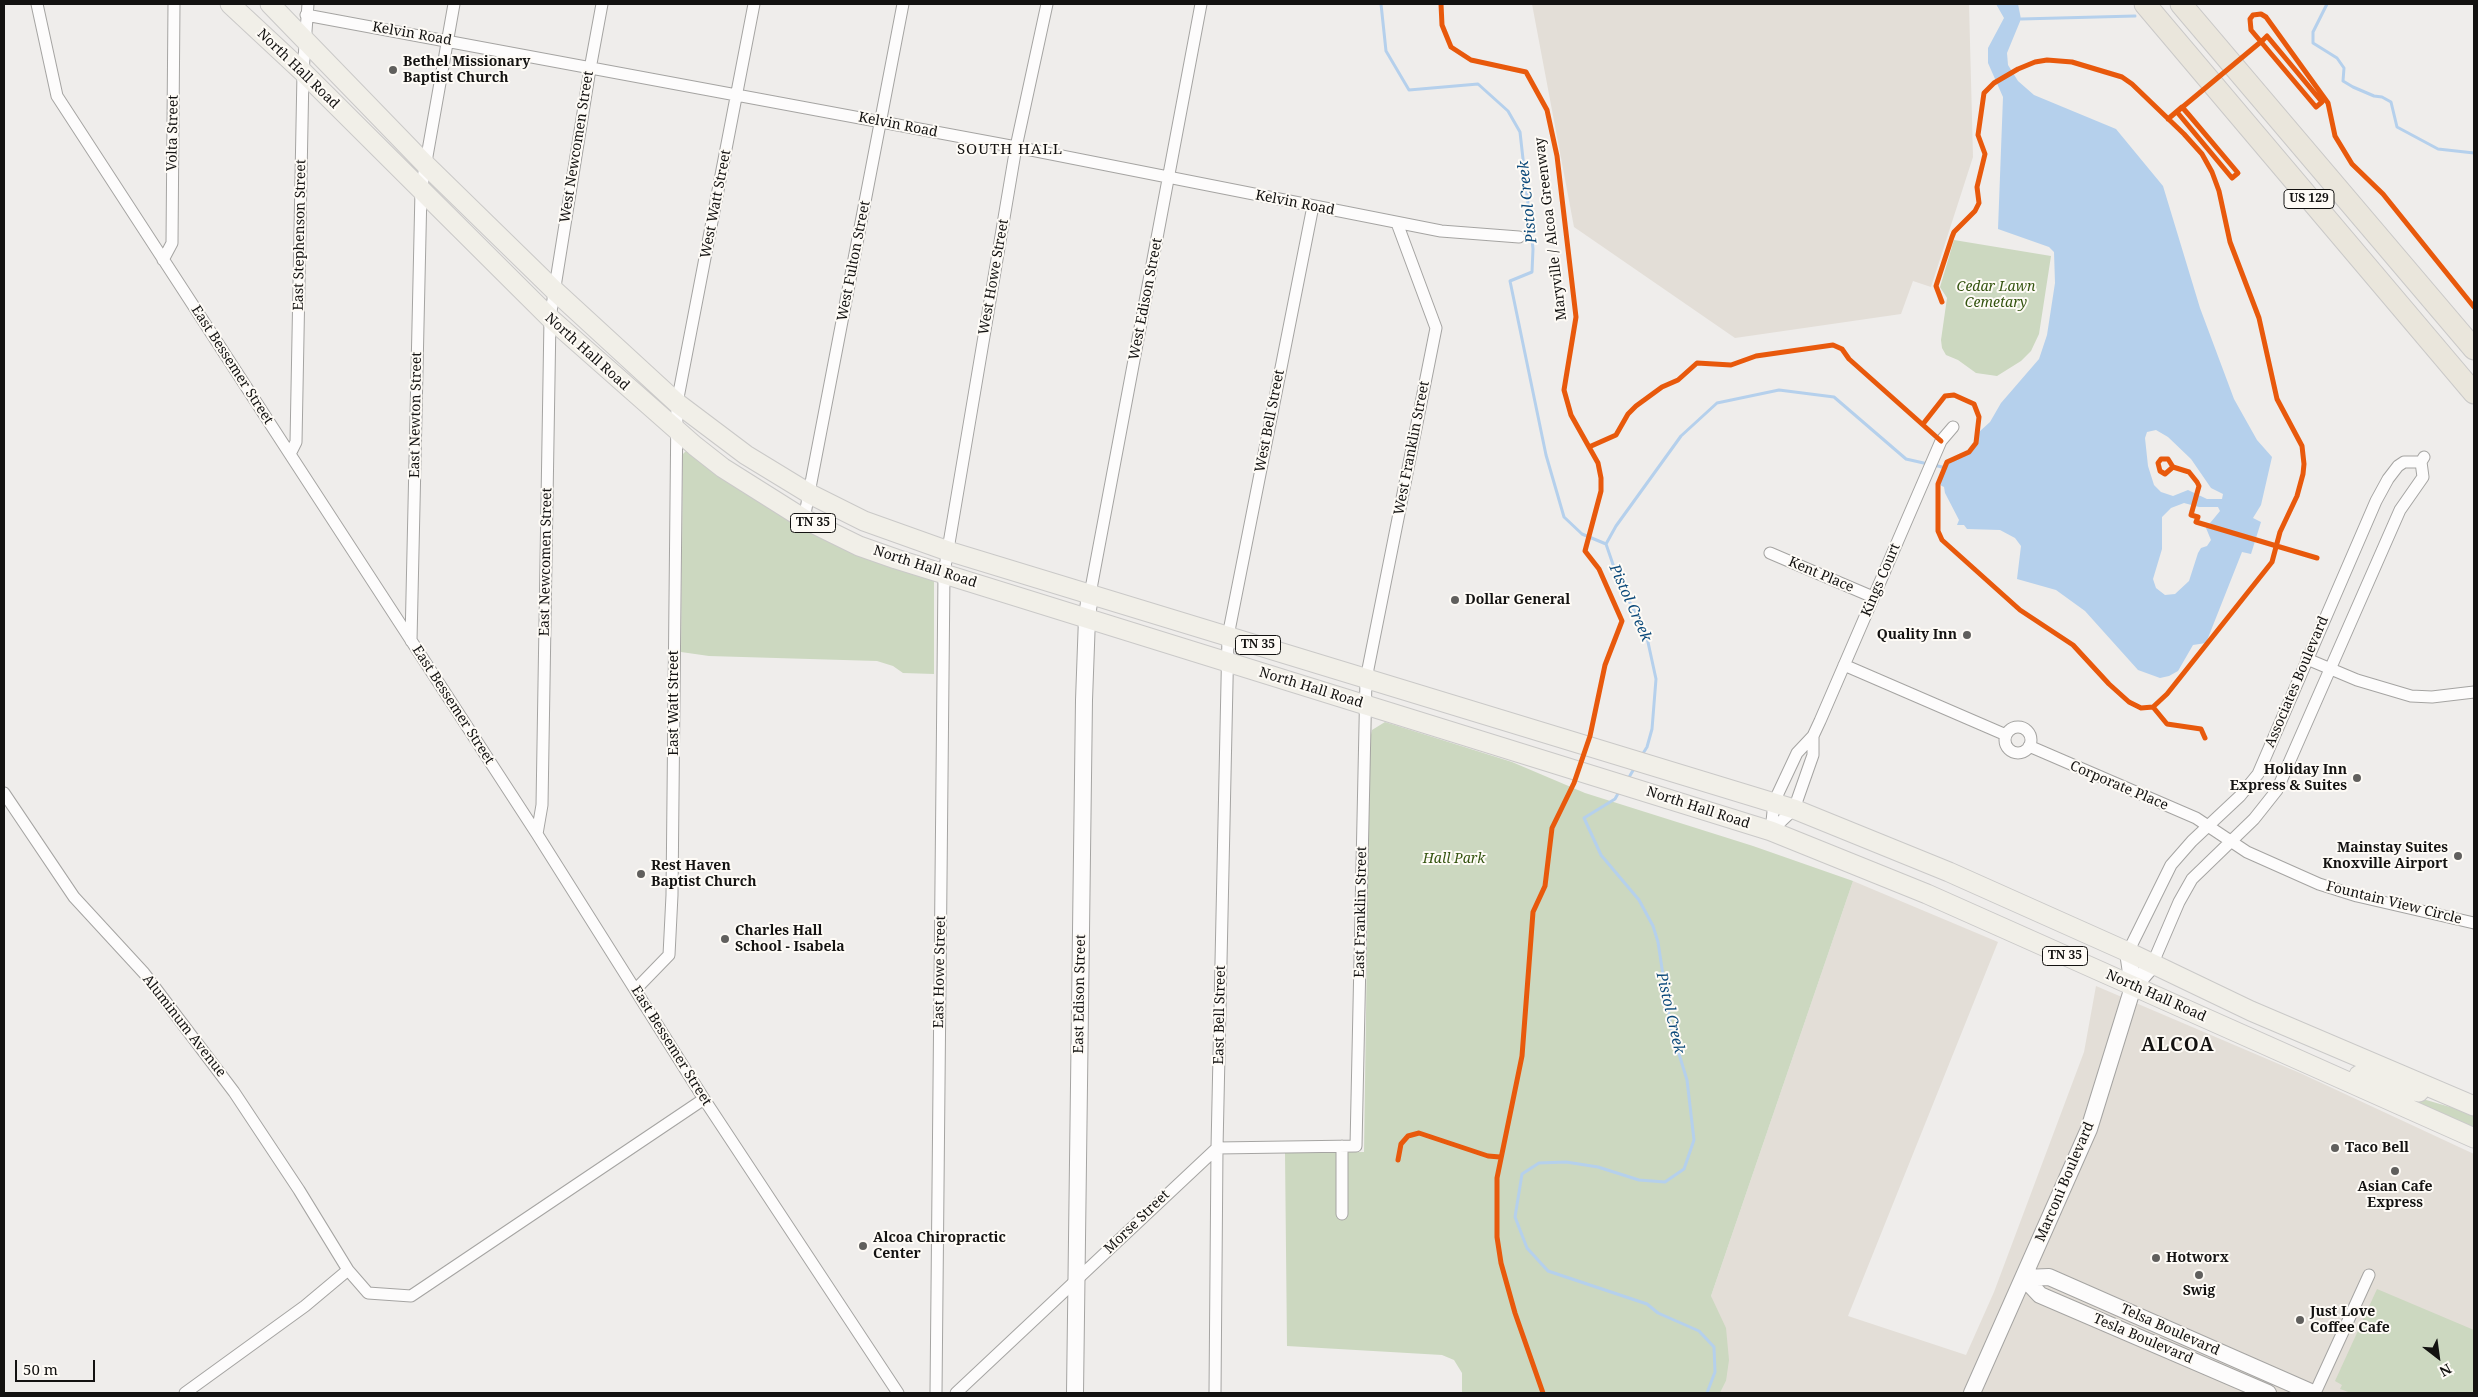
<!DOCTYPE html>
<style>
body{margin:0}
#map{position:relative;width:2478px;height:1397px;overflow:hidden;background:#efedeb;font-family:"Noto Serif",serif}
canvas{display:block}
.frame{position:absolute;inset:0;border:5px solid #131211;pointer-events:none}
.north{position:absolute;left:2413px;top:1332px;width:50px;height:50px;-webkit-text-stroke:4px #fefbf6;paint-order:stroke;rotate:150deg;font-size:14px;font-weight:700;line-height:20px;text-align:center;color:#131211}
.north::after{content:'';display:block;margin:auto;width:18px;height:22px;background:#131211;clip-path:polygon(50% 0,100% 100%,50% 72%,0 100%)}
.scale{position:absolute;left:15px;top:1360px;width:80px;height:22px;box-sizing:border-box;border:2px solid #131211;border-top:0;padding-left:6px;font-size:15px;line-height:18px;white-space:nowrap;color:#131211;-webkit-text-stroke:4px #fefbf6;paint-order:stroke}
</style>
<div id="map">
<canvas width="2478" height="1397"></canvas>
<div class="frame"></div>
<div class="north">N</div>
<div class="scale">50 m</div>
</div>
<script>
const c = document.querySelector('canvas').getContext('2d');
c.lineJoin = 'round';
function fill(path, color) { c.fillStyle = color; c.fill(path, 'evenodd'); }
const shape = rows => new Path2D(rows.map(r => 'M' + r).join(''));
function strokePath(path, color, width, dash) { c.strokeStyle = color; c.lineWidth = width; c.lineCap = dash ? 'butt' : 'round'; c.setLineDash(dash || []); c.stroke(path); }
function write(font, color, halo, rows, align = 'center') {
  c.font = font + ' "Noto Serif",serif'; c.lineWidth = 4; c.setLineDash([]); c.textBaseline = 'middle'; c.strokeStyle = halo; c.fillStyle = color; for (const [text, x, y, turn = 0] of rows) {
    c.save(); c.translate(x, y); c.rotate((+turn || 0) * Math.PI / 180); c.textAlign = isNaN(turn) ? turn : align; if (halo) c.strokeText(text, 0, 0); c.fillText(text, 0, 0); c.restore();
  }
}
const built = shape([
 [1532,4,1969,4,1973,157,1931,287,1913,281,1901,314,1735,338,1574,227],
 [1853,881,1998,942,1848,1316,1966,1355,1994,1292,2084,1052,2096,986,2300,1073,2474,1154,2474,1393,1720,1393,1726,1381,1711,1296]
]);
const green = shape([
 [1954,240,2051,256,2039,334,2031,351,2021,361,1997,376,1976,373,1958,360,1946,355,1942,348,1941,340,1947,298,1940,287],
 [687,450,934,579,934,674,903,673,893,666,877,661,709,656,681,652,683,454],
 [1385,722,1512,762,1585,793,1753,846,1853,881,1711,1296,1726,1328,1729,1360,1726,1381,1720,1393,1462,1393,1462,1373,1454,1360,1442,1355,1287,1346,1285,1153,1364,1152,1370,739,1372,730],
 [2358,1080,2474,1114,2474,1132],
 [2377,1289,2474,1330,2474,1393,2351,1393,2340,1389,2342,1385,2335,1381]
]);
const water = shape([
 [1996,4,2018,4,2021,19,2007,53,2008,65,2018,81,2034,95,2116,129,2163,186,2200,308,2234,399,2257,440,2272,457,2261,505,2253,518,2261,522,2251,554,2242,552,2206,643,2193,645,2178,671,2169,676,2160,678,2138,670,2085,611,2056,590,2017,579,2021,546,2015,538,2000,530,1967,529,1964,525,1957,525,1959,520,1945,493,1944,487,1938,484,1947,462,1969,452,1976,443,1979,432,1990,422,2001,403,2039,359,2047,335,2055,283,2054,252,2049,247,1998,229,2003,97,1988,63,1988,48,2004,18],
 [2156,430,2168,437,2191,459,2211,488,2223,494,2222,499,2207,499,2188,490,2173,496,2161,492,2154,485,2148,466,2145,438,2147,432],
 [2184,503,2199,507,2218,507,2220,511,2206,528,2211,540,2207,546,2201,548,2198,553,2189,581,2175,594,2165,595,2156,588,2153,579,2162,549,2162,517,2171,508]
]);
const stream = shape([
 [1381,4,1386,51,1409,90,1478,84,1508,111,1520,132,1533,249,1532,272,1510,281,1546,455,1564,517,1582,534,1606,544,1619,582,1646,633,1656,679,1652,729,1647,747,1642,755],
 [2327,4,2313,32,2313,43,2337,58,2344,68,2343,81,2353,87,2374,96,2382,97,2391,102,2397,127,2438,149,2474,153],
 [2021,19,2135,16],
 [1934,465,1946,468],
 [1606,544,1616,526,1681,436,1717,403,1779,390,1834,397,1906,459,1928,464],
 [1628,779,1635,767],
 [1620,790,1615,799,1584,818,1601,855,1639,900,1653,926,1658,942,1671,1028,1687,1080,1694,1140,1684,1169,1665,1182,1639,1180,1598,1167,1566,1162,1539,1163,1522,1174,1515,1217,1527,1248,1548,1271,1647,1304,1658,1313,1699,1331,1714,1347,1715,1372,1707,1393]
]);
const street = shape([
 [37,4,57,96,537,834,704,1099,898,1393],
 [306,15,1016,147,1441,231,1519,237],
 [163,260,172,243,174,4],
 [290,454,296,442,303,72,308,4],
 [804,519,903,4],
 [1770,553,1873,597],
 [1090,594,1201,4],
 [411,641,421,190,454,4],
 [2307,659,2357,680,2411,696,2432,697,2474,692],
 [1844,665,2006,735],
 '2005 740a13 13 0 1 1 26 0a13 13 0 1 1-26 0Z',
 [2029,746,2196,818,2247,852,2319,884,2357,896,2474,923],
 [4,793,74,897,144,973,234,1092,299,1190,348,1270,368,1293,411,1296,704,1099],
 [1771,831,1774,802,1797,753,1813,736,1820,721,1941,441,1953,427],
 [1771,831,1794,809,1813,755,1813,736],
 [537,834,542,805,550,318,590,69,602,4],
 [2128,952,2171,865,2192,841,2240,796,2258,774,2376,501,2388,479,2398,466,2404,462,2421,462],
 [2152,965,2179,902,2192,879,2254,819,2277,790,2400,510,2423,477,2421,462,2424,457],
 [636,989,669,955,672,895,677,403,754,4],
 [1342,1214,1342,1146],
 [185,1393,305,1306,348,1270],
 [936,1393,944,573,1016,147,1047,4],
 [956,1393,1217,1148,1356,1146,1366,679,1436,328,1397,223],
 [1215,1393,1217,1148,1228,636,1313,206],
 [2315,1393,2369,1275]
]);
const secondary = shape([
 [2133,987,2152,965],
 [2024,1278,2049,1277,2313,1393],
 [2024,1278,2040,1295,2268,1393],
 [1075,1393,1084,700,1087,618,1090,594],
 [1972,1393,2089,1129,2133,987,2128,952]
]);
const primary = shape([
 [230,4,303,72,550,318,695,446,723,468,804,519,859,546,896,559,1771,831,1927,894,2474,1138],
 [270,4,425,164,554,290,677,403,746,455,810,494,864,521,948,551,1794,809,1949,872,2128,952,2251,1011,2474,1106],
 [2359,1075,2393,1087,2419,1092]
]);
const highway = shape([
 [2145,4,2474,393],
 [2181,4,2474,349]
]);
const cycleway = shape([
 [1441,4,1442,25,1451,47,1471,60,1526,72,1547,110,1557,156,1576,317,1564,390,1571,415,1598,463,1601,478,1601,491,1585,551,1599,569,1622,621,1605,665,1590,736,1574,783,1552,828,1545,886,1533,912,1522,1056,1497,1178,1497,1237,1501,1263,1515,1313,1543,1393],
 [2168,119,2182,107,2189,115,2238,173,2232,178,2177,112,2179,110,2263,40,2267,36,2322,102,2316,107,2251,30,2250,19,2253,15,2261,14,2266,17,2328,103,2335,136,2352,164,2383,194,2474,307],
 [1923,424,1945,396,1954,395,1974,404,1979,417,1976,443,1969,452,1947,462,1938,484,1938,531,1942,540,2020,610,2073,645,2109,684,2129,702,2141,708,2153,707,2167,694,2272,562,2280,532,2297,496,2303,474,2304,464,2302,446,2277,399,2259,318,2230,242,2219,191,2212,172,2202,154,2184,134,2132,84,2122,77,2072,62,2047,60,2035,62,2018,69,1994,83,1984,93,1978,135,1985,154,1977,187,1979,203,1975,211,1954,232,1952,237,1936,286,1942,302],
 [1589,447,1616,435,1628,414,1636,406,1662,387,1678,380,1697,363,1731,365,1756,356,1833,345,1842,349,1849,359,1941,441],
 [2173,467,2165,474,2160,471,2158,463,2161,459,2168,459,2173,467,2189,472,2197,482,2199,486,2191,515,2198,517,2196,522,2317,558],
 [2153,707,2167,724,2201,729,2205,738],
 [1398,1160,1401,1144,1408,1136,1419,1133,1488,1156,1500,1157]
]);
const markers = [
 [393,70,5,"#605f5d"],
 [1455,600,5,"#605f5d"],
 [1967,635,5,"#605f5d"],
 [2357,778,5,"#605f5d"],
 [2458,856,5,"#605f5d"],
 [641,874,5,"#605f5d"],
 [725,939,5,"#605f5d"],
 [2335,1148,5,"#605f5d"],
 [2395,1171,5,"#605f5d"],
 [863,1246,5,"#605f5d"],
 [2156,1258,5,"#605f5d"],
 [2199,1275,5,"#605f5d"],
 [2300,1320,5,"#605f5d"]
];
const shields = [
 [2309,199,50],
 [813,523,45],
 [1258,645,45],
 [2065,956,45]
];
const shieldNames = [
 ["US 129",2309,199],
 ["TN 35",813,523],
 ["TN 35",1258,645],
 ["TN 35",2065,956]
];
const streetNames = [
 ["Kelvin Road",412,34,10],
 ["North Hall Road",298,69,44],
 ["Kelvin Road",898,125,11],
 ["Volta Street",173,133,-89],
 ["West Newcomen Street",577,147,-81],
 ["Kelvin Road",1295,203,11],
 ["West Watt Street",716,204,-79],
 ["Maryville / Alcoa Greenway",1551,229,-97],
 ["East Stephenson Street",300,235,-89],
 ["West Fulton Street",854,261,-79],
 ["West Howe Street",994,277,-80],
 ["West Edison Street",1146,299,-79],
 ["North Hall Road",587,352,42],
 ["East Bessemer Street",232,365,57],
 ["East Newton Street",416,415,-89],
 ["West Bell Street",1270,421,-79],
 ["West Franklin Street",1412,448,-79],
 ["East Newcomen Street",546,562,-89],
 ["North Hall Road",925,567,18],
 ["Kent Place",1821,575,23],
 ["Kings Court",1881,580,-67],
 ["Associates Boulevard",2297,682,-67],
 ["North Hall Road",1311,688,17],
 ["East Watt Street",674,703,-90],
 ["East Bessemer Street",453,705,57],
 ["Corporate Place",2119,786,23],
 ["North Hall Road",1698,808,18],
 ["Fountain View Circle",2394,903,14],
 ["East Franklin Street",1361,912,-89],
 ["East Howe Street",940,972,-89],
 ["East Edison Street",1080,994,-89],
 ["North Hall Road",2156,996,24],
 ["East Bell Street",1220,1015,-89],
 ["Aluminum Avenue",184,1026,52],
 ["East Bessemer Street",671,1046,58],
 ["Marconi Boulevard",2065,1182,-67],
 ["Morse Street",1137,1222,-44],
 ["Telsa Boulevard",2170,1330,24],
 ["Tesla Boulevard",2143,1339,23]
];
const poiNames = [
 ["Bethel Missionary",403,62],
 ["Baptist Church",403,78],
 ["Dollar General",1465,600],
 ["Quality Inn",1957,635,"right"],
 ["Holiday Inn",2347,770,"right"],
 ["Express & Suites",2347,786,"right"],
 ["Mainstay Suites",2448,848,"right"],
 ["Knoxville Airport",2448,864,"right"],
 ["Rest Haven",651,866],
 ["Baptist Church",651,882],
 ["Charles Hall",735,931],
 ["School - Isabela",735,947],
 ["Taco Bell",2345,1148],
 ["Asian Cafe",2395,1187,"center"],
 ["Express",2395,1203,"center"],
 ["Alcoa Chiropractic",873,1238],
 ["Center",873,1254],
 ["Hotworx",2166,1258],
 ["Swig",2199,1291,"center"],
 ["Just Love",2310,1312],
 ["Coffee Cafe",2310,1328]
];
const parkNames = [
 ["Cedar Lawn",1996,287],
 ["Cemetary",1996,303],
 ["Hall Park",1454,859]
];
const neighbourhoodNames = [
 ["SOUTH HALL",1010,150]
];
const waterNames = [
 ["Pistol Creek",1528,202,-96],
 ["Pistol Creek",1630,603,66],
 ["Pistol Creek",1670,1013,77]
];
const districtNames = [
 ["ALCOA",2178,1046]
];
fill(built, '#e3ded7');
fill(green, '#ccd8c0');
fill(water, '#b5d0ec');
strokePath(stream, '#b5d0ec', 3);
strokePath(street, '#a5a4a2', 13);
strokePath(secondary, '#a5a4a2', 18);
strokePath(primary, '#cac9c8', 21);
strokePath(highway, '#cac9c8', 23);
strokePath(street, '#fdfcfc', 11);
strokePath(secondary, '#fdfcfc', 16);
strokePath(primary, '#f1efe8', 19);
strokePath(highway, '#eae6dc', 21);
strokePath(cycleway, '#e8590c', 5);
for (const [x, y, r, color] of markers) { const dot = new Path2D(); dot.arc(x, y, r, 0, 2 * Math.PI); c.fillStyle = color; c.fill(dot); strokePath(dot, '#fefbf6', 2); }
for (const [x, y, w] of shields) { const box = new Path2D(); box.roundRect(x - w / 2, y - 9.5, w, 19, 4); c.fillStyle = '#fefbf6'; c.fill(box); strokePath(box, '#131211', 1); }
write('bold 12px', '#131211', null, shieldNames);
write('14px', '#131211', '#fefbf6', streetNames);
write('bold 14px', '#131211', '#fefbf6', poiNames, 'left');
write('italic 14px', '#345410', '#fefbf6', parkNames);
c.letterSpacing = '1px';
write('15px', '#131211', '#fefbf6', neighbourhoodNames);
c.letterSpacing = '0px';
write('italic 15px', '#0b497a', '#fefbf6', waterNames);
c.letterSpacing = '1px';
write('bold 19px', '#131211', '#fefbf6', districtNames);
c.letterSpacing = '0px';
</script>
